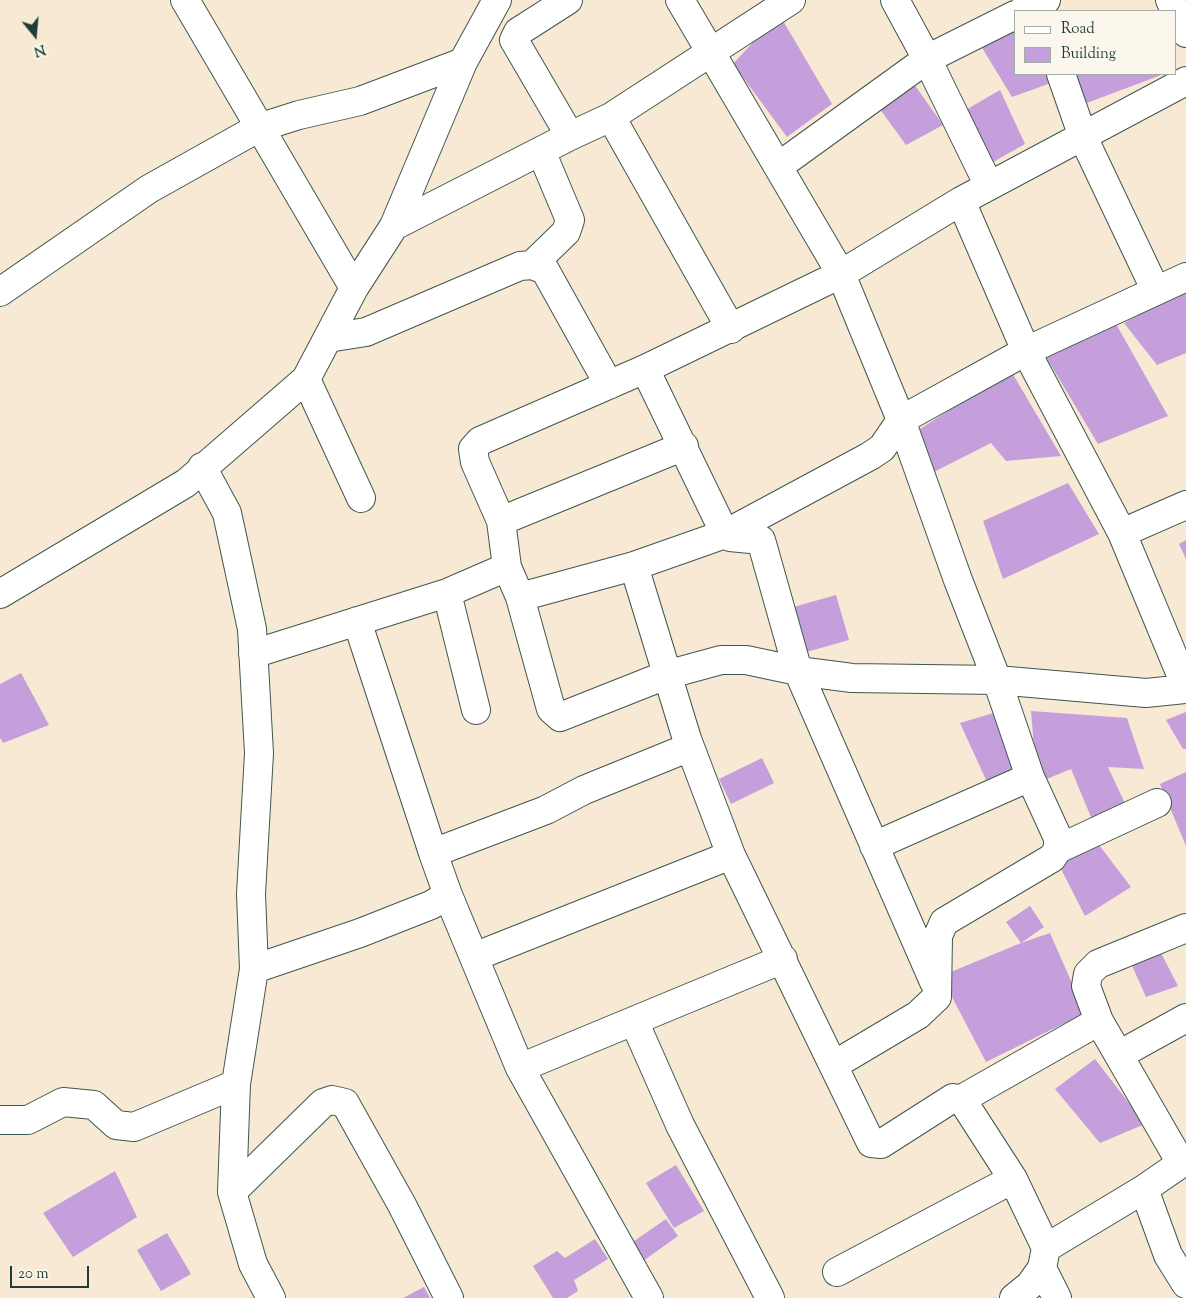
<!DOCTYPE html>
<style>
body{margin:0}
#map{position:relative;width:1186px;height:1298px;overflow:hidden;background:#f7e9d3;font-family:"Sorts Mill Goudy",serif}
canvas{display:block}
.legend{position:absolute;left:1014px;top:10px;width:162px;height:65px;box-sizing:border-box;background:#fbf7ec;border:1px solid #a3ada2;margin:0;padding:6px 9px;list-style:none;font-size:15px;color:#1f3d34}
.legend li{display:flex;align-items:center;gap:10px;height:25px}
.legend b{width:25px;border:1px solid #a3ada2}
.north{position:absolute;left:10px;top:10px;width:50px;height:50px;-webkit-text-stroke:4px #fbf7ec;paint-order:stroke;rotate:163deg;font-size:14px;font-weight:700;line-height:20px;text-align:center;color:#1f3d34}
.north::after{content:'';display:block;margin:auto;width:18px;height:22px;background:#1f3d34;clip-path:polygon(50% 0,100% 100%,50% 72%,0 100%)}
.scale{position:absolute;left:10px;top:1266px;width:79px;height:22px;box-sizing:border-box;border:2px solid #1f3d34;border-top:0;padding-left:6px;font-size:15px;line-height:18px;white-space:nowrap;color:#1f3d34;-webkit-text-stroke:4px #fbf7ec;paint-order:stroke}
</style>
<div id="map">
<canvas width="1186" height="1298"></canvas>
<ul class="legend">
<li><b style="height:6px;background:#fff"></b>Road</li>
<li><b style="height:14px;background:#c49fdb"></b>Building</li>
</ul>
<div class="north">N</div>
<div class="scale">20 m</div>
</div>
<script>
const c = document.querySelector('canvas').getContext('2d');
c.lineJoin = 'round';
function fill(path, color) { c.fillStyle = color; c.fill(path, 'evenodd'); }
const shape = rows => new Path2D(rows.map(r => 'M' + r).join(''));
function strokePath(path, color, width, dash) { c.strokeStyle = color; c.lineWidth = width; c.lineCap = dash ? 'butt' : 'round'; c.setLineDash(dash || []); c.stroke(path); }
const building = shape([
 [779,14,832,104,787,137,733,64],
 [1015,24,1015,74,1047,74,1051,83,1012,97,981,46],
 [1077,74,1164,74,1084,104],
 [909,77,943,125,906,145,874,101],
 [1000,90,1025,144,986,166,957,115],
 [1186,289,1186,353,1157,365,1124,323],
 [1116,324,1168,416,1098,444,1046,357],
 [1011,371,1061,456,1006,461,991,443,924,477,912,434],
 [1068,483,1099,534,1003,579,983,521],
 [1186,540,1186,559,1179,544],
 [836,595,849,640,796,655,783,610],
 [21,673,49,725,3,743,0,738,0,684],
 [1031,711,1127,718,1144,769,1108,767,1129,812,1093,822,1071,769,1037,783],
 [997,712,1019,772,987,782,960,723],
 [1186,712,1186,749,1183,749,1166,720],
 [762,758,774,783,731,804,719,779],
 [1186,772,1186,846,1160,784],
 [1099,845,1131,887,1085,916,1059,865],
 [1030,906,1044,927,1021,943,1050,933,1085,1013,986,1062,941,976,1021,943,1006,922],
 [1160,951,1178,986,1146,997,1130,961],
 [1095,1059,1145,1124,1100,1143,1055,1089],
 [676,1165,704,1211,674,1228,646,1183],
 [115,1171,137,1217,73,1257,43,1213],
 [666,1219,678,1236,639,1264,627,1246],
 [167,1233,191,1274,161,1291,137,1250],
 [595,1239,608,1259,574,1280,578,1291,567,1298,553,1298,533,1266,557,1251,565,1258],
 [424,1287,430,1298,403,1298]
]);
const minor = shape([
 [185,0,354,288],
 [568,0,518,32,514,40,570,136],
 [680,0,841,274,901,420,958,580,997,680,1030,777,1058,838,1058,849,1052,858,944,922,938,936,937,997,918,1015,834,1065],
 [895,0,927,59,989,186],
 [1170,0,1186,33],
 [1022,11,1046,0],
 [1061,74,1083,137,1156,291],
 [1186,81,961,201,841,274,645,369,480,441,473,449,475,462,501,521,507,567,520,597,551,709,560,717,666,675,721,660,746,660,798,671,852,678,997,680,1146,693,1186,689],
 [611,117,791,0],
 [779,166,927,59,1015,15],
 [961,201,1026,351,1122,533,1186,687],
 [394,226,570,136,611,117,731,329],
 [532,265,566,232,570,220,541,151],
 [0,292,149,189,258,128,299,115,360,101,463,62],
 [328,338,366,332,520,266,532,265,545,270,609,385],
 [645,369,725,534,730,537,761,540,798,671,934,982],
 [306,379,361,498],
 [202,467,227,513,252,629,259,753,251,894,254,969,236,1084,232,1192,253,1264,271,1298],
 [501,521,684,446],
 [1122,533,1186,505],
 [447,593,476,710],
 [0,594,186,483,306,379,354,288,394,226,463,62,497,0],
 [520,597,634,566,725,534,870,456,882,448,901,420,910,415,1026,351,1186,277],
 [357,621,433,853],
 [253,654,447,593,507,567],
 [687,739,731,855,871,1143,881,1144,953,1098,960,1100,964,1103,1013,1179,1046,1248],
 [874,846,1030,777],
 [1058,849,1157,803],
 [448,895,520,1068,649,1298],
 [474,957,731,855],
 [254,969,360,933,431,905,448,895,433,853,546,810,584,790,680,751,685,746,687,739,634,566],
 [634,1021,680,1125,770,1298],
 [1119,1055,1186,1018],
 [520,1068,783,959],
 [960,1100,1099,1021],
 [0,1120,28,1120,63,1102,94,1105,116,1125,134,1127,236,1084],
 [1181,1163,1099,1021,1086,986,1088,974,1098,964,1186,928],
 [1144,1189,1168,1255,1186,1284],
 [232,1192,323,1103,332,1100,345,1103,402,1205,449,1298],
 [1042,1268,1057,1298],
 [837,1272,1013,1179],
 [1014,1298,1030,1285,1042,1268,1046,1248,1144,1189,1186,1160]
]);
fill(building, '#c49fdb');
strokePath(minor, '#3f574c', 30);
strokePath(minor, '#fff', 28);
</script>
